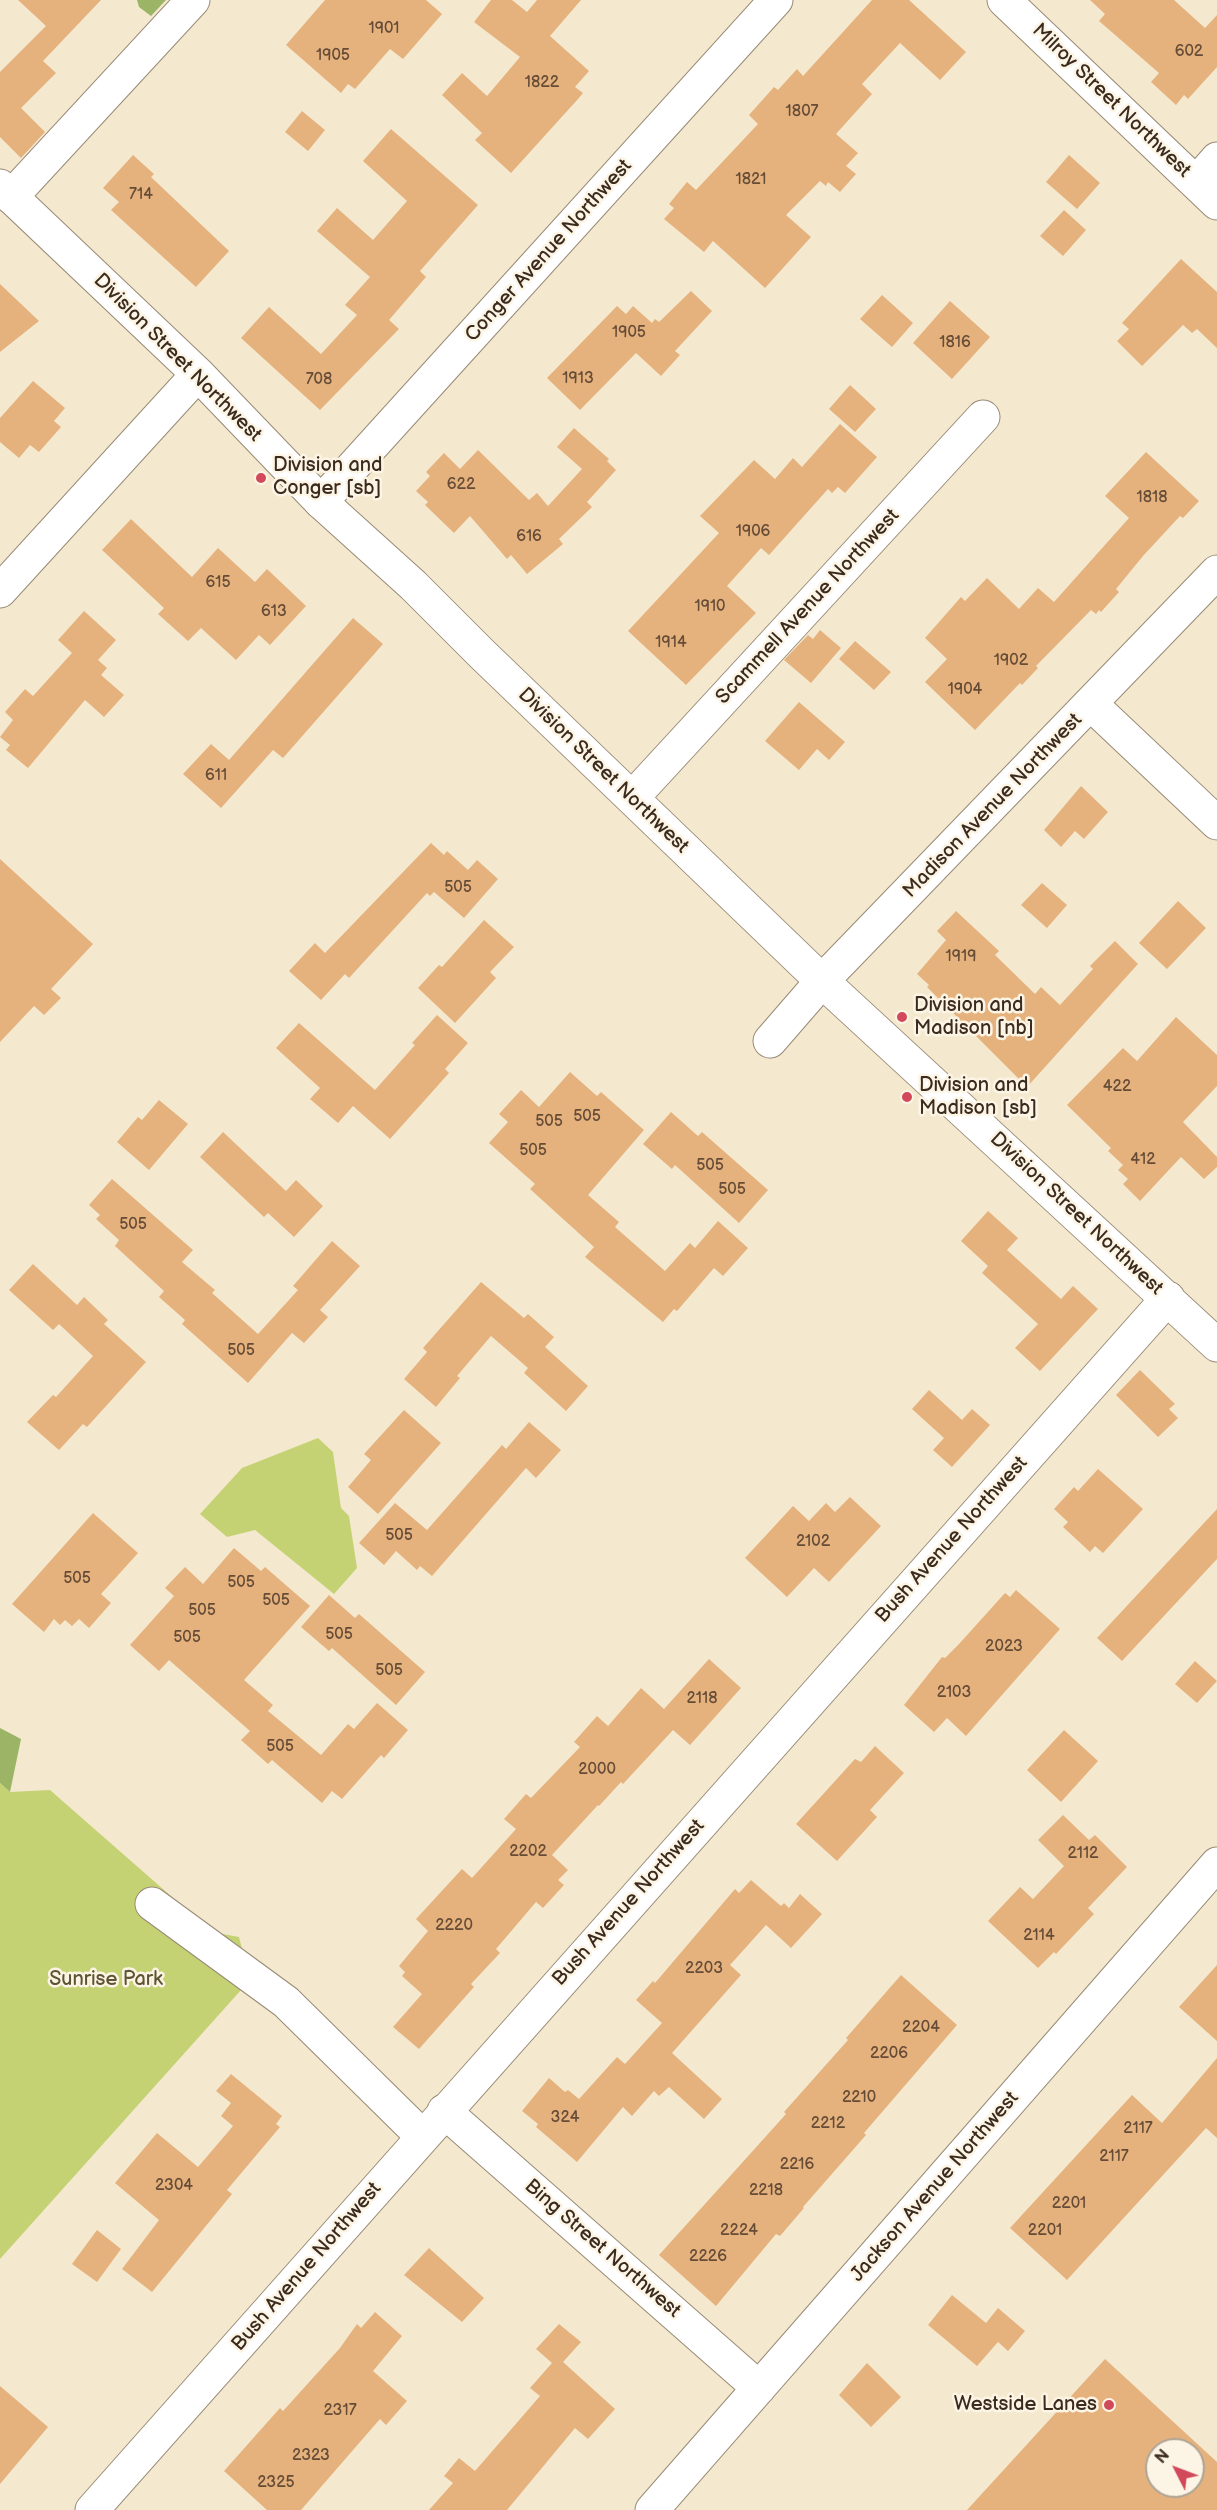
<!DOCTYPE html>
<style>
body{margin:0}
#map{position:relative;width:1217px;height:2510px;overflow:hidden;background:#f4e9cf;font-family:"Balsamiq Sans",sans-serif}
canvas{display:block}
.north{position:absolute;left:1145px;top:2438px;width:60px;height:60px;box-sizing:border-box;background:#fcf5e5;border:2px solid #afa495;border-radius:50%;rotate:312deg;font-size:16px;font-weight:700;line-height:24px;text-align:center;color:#3b2a1e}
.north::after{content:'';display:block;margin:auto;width:21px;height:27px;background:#d1495b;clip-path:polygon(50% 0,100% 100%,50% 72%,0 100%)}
</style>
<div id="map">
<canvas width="1217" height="2510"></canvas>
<div class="north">N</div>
</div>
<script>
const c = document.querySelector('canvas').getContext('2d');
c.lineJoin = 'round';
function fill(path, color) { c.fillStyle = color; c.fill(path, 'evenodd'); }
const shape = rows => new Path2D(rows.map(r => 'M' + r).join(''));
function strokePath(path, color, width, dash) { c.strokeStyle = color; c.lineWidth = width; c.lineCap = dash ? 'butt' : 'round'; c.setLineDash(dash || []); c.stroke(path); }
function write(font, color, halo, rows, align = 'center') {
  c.font = font + ' "Balsamiq Sans",sans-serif'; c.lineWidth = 5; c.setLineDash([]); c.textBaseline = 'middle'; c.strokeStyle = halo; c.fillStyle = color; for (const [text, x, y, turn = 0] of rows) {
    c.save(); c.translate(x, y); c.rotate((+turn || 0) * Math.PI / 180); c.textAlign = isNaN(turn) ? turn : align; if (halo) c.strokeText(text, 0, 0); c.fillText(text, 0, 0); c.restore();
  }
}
const green = shape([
 [318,1438,333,1452,341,1508,349,1516,357,1568,334,1594,255,1530,227,1537,200,1514,242,1468],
 [0,1783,10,1792,50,1790,212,1932,239,1937,250,1980,0,2259]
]);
const forest = shape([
 [137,0,166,0,151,16,139,7],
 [0,1728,21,1739,10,1792,0,1783]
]);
const building = shape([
 [18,0,101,0,43,61,56,73,21,108,45,132,21,158,0,137,0,72,46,26],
 [325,0,426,0,442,14,403,59,390,49,355,89,348,84,341,93,286,45],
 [491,0,512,0,527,12,537,0,581,0,550,36,589,71,575,87,583,93,578,99,511,173,475,140,482,133,442,95,462,73,487,96,520,57,474,22],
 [872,0,909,0,966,52,940,80,900,43,862,84,872,94,836,134,858,153,846,166,856,174,840,192,828,182,826,186,820,181,786,215,811,237,765,288,713,241,704,252,664,219,674,208,669,204,687,182,696,190,758,124,749,115,774,87,778,90,797,69,803,76],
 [1090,0,1174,0,1205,28,1217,15,1217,67,1188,99,1184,95,1176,105,1151,82,1159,73,1099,21,1105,14],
 [302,111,325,130,308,151,285,132],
 [391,129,478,205,420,271,426,277,389,320,399,329,320,410,241,338,269,307,321,354,357,315,345,305,370,277,317,231,337,208,373,240,407,201,363,161],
 [133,155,154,174,151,177,229,251,196,287,111,210,119,202,103,188],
 [1069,155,1100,183,1077,209,1046,182],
 [1064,210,1086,230,1063,256,1040,236],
 [1181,259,1217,292,1217,348,1197,329,1192,333,1183,325,1142,366,1117,341,1129,329,1122,323],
 [0,284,39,321,0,352],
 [691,291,712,311,675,351,680,355,661,376,636,353,580,410,547,378,617,306,626,314,633,306,652,323,655,319,659,322],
 [882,295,913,323,892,347,860,319],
 [950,301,990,337,952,379,913,343],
 [33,381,65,408,54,421,61,427,39,452,30,445,19,458,0,442,0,418],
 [850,385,876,409,855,432,829,409],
 [840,424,877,457,845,493,838,487,832,493,828,489,769,555,761,548,727,586,756,613,686,685,628,631,719,533,700,516,754,460,775,479,793,458,802,467],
 [574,428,609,459,607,461,616,470,587,502,592,507,559,539,563,544,527,574,511,555,507,559,470,516,454,533,425,505,428,502,416,491,430,476,426,472,444,453,460,469,478,450,529,500,537,493,548,506,582,469,557,447],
 [1146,452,1199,501,1183,518,1180,516,1143,556,1116,589,1119,592,1101,612,1099,610,1096,614,1091,610,1036,666,1038,668,1022,685,1020,683,975,730,925,682,947,659,925,638,961,597,965,601,987,578,1019,609,1038,588,1054,602,1129,518,1105,496],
 [131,519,192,577,218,548,255,582,267,569,306,606,270,645,259,635,236,660,201,628,188,641,158,614,164,608,102,550],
 [84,611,116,640,98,660,107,668,101,675,124,695,104,717,85,700,28,768,6,750,10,745,0,737,13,720,5,712,25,689,33,696,72,653,58,640],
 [353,618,383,644,283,758,273,750,221,808,183,774,211,744,229,760],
 [820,630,841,648,811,683,784,660,808,635,813,639],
 [855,641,891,672,874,690,839,659],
 [799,702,845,742,829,760,817,749,799,770,765,741],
 [1081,786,1108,812,1084,839,1075,831,1061,847,1044,830],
 [431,843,444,855,447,851,468,870,477,860,498,879,464,918,434,892,430,896,427,893,349,978,345,974,321,1000,289,971,315,943,325,953],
 [0,859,93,944,51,989,61,998,44,1015,34,1006,0,1042],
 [1042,883,1067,905,1047,928,1021,905],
 [1178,901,1206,928,1167,969,1139,943],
 [956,911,999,951,995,955,1035,994,1041,987,1060,1005,1093,969,1090,966,1115,941,1138,964,1027,1087,927,987,929,985,917,974,946,940,937,931],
 [484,920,514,947,490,972,496,978,455,1023,418,988,439,965,442,967],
 [437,1015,468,1043,445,1069,449,1073,390,1139,353,1106,338,1123,310,1099,320,1088,276,1048,299,1023,375,1090,415,1045,412,1043],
 [1176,1017,1217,1055,1217,1086,1183,1122,1217,1157,1217,1167,1204,1179,1181,1157,1140,1201,1123,1184,1128,1179,1118,1170,1123,1165,1108,1151,1111,1148,1067,1105,1123,1048,1137,1061],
 [570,1072,597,1096,601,1092,644,1130,588,1195,619,1222,615,1227,665,1271,690,1243,695,1248,718,1221,748,1248,723,1276,714,1268,677,1311,674,1309,663,1322,585,1257,594,1247,530,1189,535,1184,489,1143,508,1122,499,1114,521,1090,539,1107],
 [159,1100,188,1124,149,1170,117,1142,138,1117,142,1120],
 [671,1112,698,1136,702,1132,768,1190,739,1223,675,1165,672,1169,643,1144],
 [223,1132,286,1191,296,1180,323,1206,294,1237,268,1213,264,1217,200,1157],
 [112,1179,193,1250,182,1262,215,1290,212,1293,258,1334,298,1290,293,1286,332,1241,360,1266,320,1310,328,1317,304,1343,292,1333,248,1383,182,1324,185,1320,159,1297,164,1291,115,1246,119,1240,96,1219,100,1215,89,1205],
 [988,1211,1018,1238,1007,1250,1061,1299,1073,1286,1098,1309,1040,1371,1015,1348,1038,1324,982,1273,988,1266,961,1241],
 [33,1264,77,1305,84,1297,108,1320,104,1324,146,1362,87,1427,83,1424,59,1450,27,1422,53,1395,56,1397,93,1356,59,1324,53,1330,9,1290],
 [481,1282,524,1318,528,1314,554,1337,545,1347,588,1386,566,1411,524,1373,528,1368,491,1336,457,1376,460,1378,436,1407,404,1379,427,1352,423,1348],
 [1140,1370,1175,1404,1169,1409,1178,1418,1158,1437,1116,1395],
 [929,1390,962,1420,972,1409,990,1425,952,1467,933,1450,944,1438,912,1409],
 [404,1410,441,1443,378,1514,348,1487,371,1460,364,1454],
 [529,1422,561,1450,536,1478,526,1468,432,1576,420,1566,417,1570,396,1551,384,1565,359,1543,395,1503,427,1530,502,1445,506,1449],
 [1098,1469,1143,1509,1103,1553,1095,1546,1090,1552,1063,1527,1068,1522,1054,1509,1074,1487,1078,1491],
 [850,1497,881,1526,829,1582,814,1568,787,1597,745,1558,793,1506,809,1521,826,1503,835,1512],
 [1217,1509,1217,1559,1122,1661,1097,1638],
 [93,1513,138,1553,101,1594,111,1603,89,1628,79,1619,72,1626,65,1620,60,1625,54,1619,44,1632,12,1604],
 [234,1548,261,1571,265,1567,310,1606,244,1680,273,1705,268,1711,321,1755,348,1724,354,1729,377,1703,408,1730,384,1758,381,1755,342,1799,332,1791,322,1803,272,1760,268,1764,241,1740,250,1731,169,1660,159,1671,130,1645,174,1596,165,1588,185,1567,203,1584],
 [1016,1590,1060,1629,966,1736,947,1718,934,1732,904,1705,942,1657,945,1658,959,1644,1005,1593,1010,1597],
 [329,1595,355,1618,359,1614,425,1672,396,1705,332,1648,329,1651,301,1627],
 [709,1659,741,1688,690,1745,673,1730,623,1784,621,1782,599,1806,598,1805,552,1855,568,1870,558,1880,564,1885,543,1908,536,1902,496,1949,500,1953,471,1984,474,1987,419,2049,393,2027,422,1994,402,1976,405,1972,399,1966,428,1931,416,1919,462,1869,472,1878,516,1829,504,1819,526,1794,531,1798,580,1747,574,1742,597,1716,608,1726,641,1688,664,1709],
 [1195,1661,1217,1681,1197,1703,1175,1684],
 [1064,1730,1098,1761,1061,1802,1027,1770],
 [875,1746,904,1773,870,1810,877,1817,837,1861,796,1824,855,1759,861,1762],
 [1063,1815,1089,1840,1095,1835,1127,1867,1088,1908,1094,1914,1056,1954,1054,1952,1038,1968,988,1921,1020,1887,1033,1899,1064,1866,1038,1840],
 [751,1880,781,1906,784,1903,789,1908,800,1894,822,1914,791,1948,766,1925,730,1965,741,1975,672,2053,722,2099,704,2119,669,2087,659,2096,654,2091,632,2116,623,2107,577,2162,536,2127,538,2124,522,2111,549,2078,565,2092,568,2090,579,2099,617,2057,625,2064,662,2023,636,2000,653,1981,655,1983,735,1889,739,1893],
 [1217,1965,1217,2041,1179,2007],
 [901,1975,957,2025,864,2133,866,2135,803,2207,804,2208,780,2236,776,2234,716,2306,659,2255,786,2114,784,2112,848,2040,846,2038],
 [1217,2058,1217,2138,1206,2128,1067,2280,1010,2228,1132,2095,1162,2123],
 [231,2074,282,2116,276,2124,280,2127,227,2190,232,2194,152,2292,122,2269,159,2220,115,2183,157,2133,198,2167,233,2126,221,2116,231,2103,216,2091],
 [97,2230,121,2249,97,2282,72,2264],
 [429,2248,484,2298,462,2322,404,2275],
 [952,2295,986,2323,998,2308,1025,2331,1008,2351,998,2342,977,2366,928,2325],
 [375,2312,402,2336,373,2371,407,2401,386,2425,380,2419,301,2510,267,2510,224,2471,280,2408,283,2411,340,2348,357,2324,361,2328],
 [559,2324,581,2342,563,2362,615,2409,588,2439,575,2428,507,2510,429,2510,453,2483,444,2476,459,2458,475,2471,540,2396,530,2388,552,2363,536,2349],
 [1105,2359,1217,2462,1217,2510,967,2510],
 [1157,2450,1193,2450,1193,2486,1157,2486],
 [867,2363,901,2397,871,2427,839,2395],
 [0,2386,48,2427,0,2484]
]);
const street = shape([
 [1004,0,1217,203],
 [1196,183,1217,159],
 [11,197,193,0],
 [321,502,776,0],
 [1092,705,1217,823],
 [632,798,983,417],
 [770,1041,822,981,1217,572],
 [152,1904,286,2002,422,2136],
 [444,2111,759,2388],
 [652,2510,1217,1864]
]);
const secondary = shape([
 [0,186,198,374,321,502,413,585,482,654,822,981,1217,1345],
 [0,591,198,374],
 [92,2510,1168,1298]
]);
const markers = [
 [261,478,6,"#d1495b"],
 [902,1017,6,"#d1495b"],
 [907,1097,6,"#d1495b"],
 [1109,2405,6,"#d1495b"]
];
const numberNames = [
 ["1901",384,29],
 ["602",1189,52],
 ["1905",333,56],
 ["1822",542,83],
 ["1807",802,112],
 ["1821",751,180],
 ["714",141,195],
 ["1905",629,333],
 ["1816",955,343],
 ["1913",578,379],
 ["708",319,380],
 ["622",461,485],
 ["1818",1152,498],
 ["1906",753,532],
 ["616",529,537],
 ["615",218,583],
 ["1910",710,607],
 ["613",274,612],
 ["1914",671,643],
 ["1902",1011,661],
 ["1904",965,690],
 ["611",216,776],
 ["505",458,888],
 ["1919",961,957],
 ["422",1117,1087],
 ["505",587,1117],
 ["505",549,1122],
 ["505",533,1151],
 ["412",1143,1160],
 ["505",710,1166],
 ["505",732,1190],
 ["505",133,1225],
 ["505",241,1351],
 ["505",399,1536],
 ["2102",813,1542],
 ["505",77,1579],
 ["505",241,1583],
 ["505",276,1601],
 ["505",202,1611],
 ["505",339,1635],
 ["505",187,1638],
 ["2023",1004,1647],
 ["505",389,1671],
 ["2103",954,1693],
 ["2118",702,1699],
 ["505",280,1747],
 ["2000",597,1770],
 ["2202",528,1852],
 ["2112",1083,1854],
 ["2220",454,1926],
 ["2114",1039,1936],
 ["2203",704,1969],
 ["2204",921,2028],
 ["2206",889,2054],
 ["2210",859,2098],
 ["324",565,2118],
 ["2212",828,2124],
 ["2117",1138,2129],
 ["2117",1114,2157],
 ["2216",797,2165],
 ["2304",174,2186],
 ["2218",766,2191],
 ["2201",1069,2204],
 ["2224",739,2231],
 ["2201",1045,2231],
 ["2226",708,2257],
 ["2317",340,2411],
 ["2323",311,2456],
 ["2325",276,2483]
];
const streetNames = [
 ["Milroy Street Northwest",1111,101,44],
 ["Conger Avenue Northwest",549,251,-48],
 ["Division Street Northwest",177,358,45],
 ["Scammell Avenue Northwest",808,607,-47],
 ["Division Street Northwest",603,771,44],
 ["Madison Avenue Northwest",993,806,-46],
 ["Division Street Northwest",1076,1214,43],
 ["Bush Avenue Northwest",952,1540,-48],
 ["Bush Avenue Northwest",629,1903,-48],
 ["Jackson Avenue Northwest",935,2187,-49],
 ["Bing Street Northwest",602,2249,41],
 ["Bush Avenue Northwest",307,2267,-49]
];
const poiNames = [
 ["Division and",273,466],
 ["Conger [sb]",273,489],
 ["Division and",914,1006],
 ["Madison [nb]",914,1029],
 ["Division and",919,1086],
 ["Madison [sb]",919,1109],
 ["Westside Lanes",1097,2405,"right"]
];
const parkNames = [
 ["Sunrise Park",106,1980]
];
fill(green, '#c5d274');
fill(forest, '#9cb466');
fill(building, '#e5b27e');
strokePath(street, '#988a76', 35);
strokePath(secondary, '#988a76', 35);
strokePath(street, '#fff', 33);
strokePath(secondary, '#fff', 33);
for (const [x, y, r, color] of markers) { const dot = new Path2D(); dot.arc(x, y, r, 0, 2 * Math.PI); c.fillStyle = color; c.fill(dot); strokePath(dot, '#fcf5e5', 2); }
write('16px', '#664c36', null, numberNames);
write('20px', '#3b2a1e', '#fcf5e5', streetNames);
write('20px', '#3b2a1e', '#fcf5e5', poiNames, 'left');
write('20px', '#5e5434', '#fcf5e5', parkNames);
</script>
